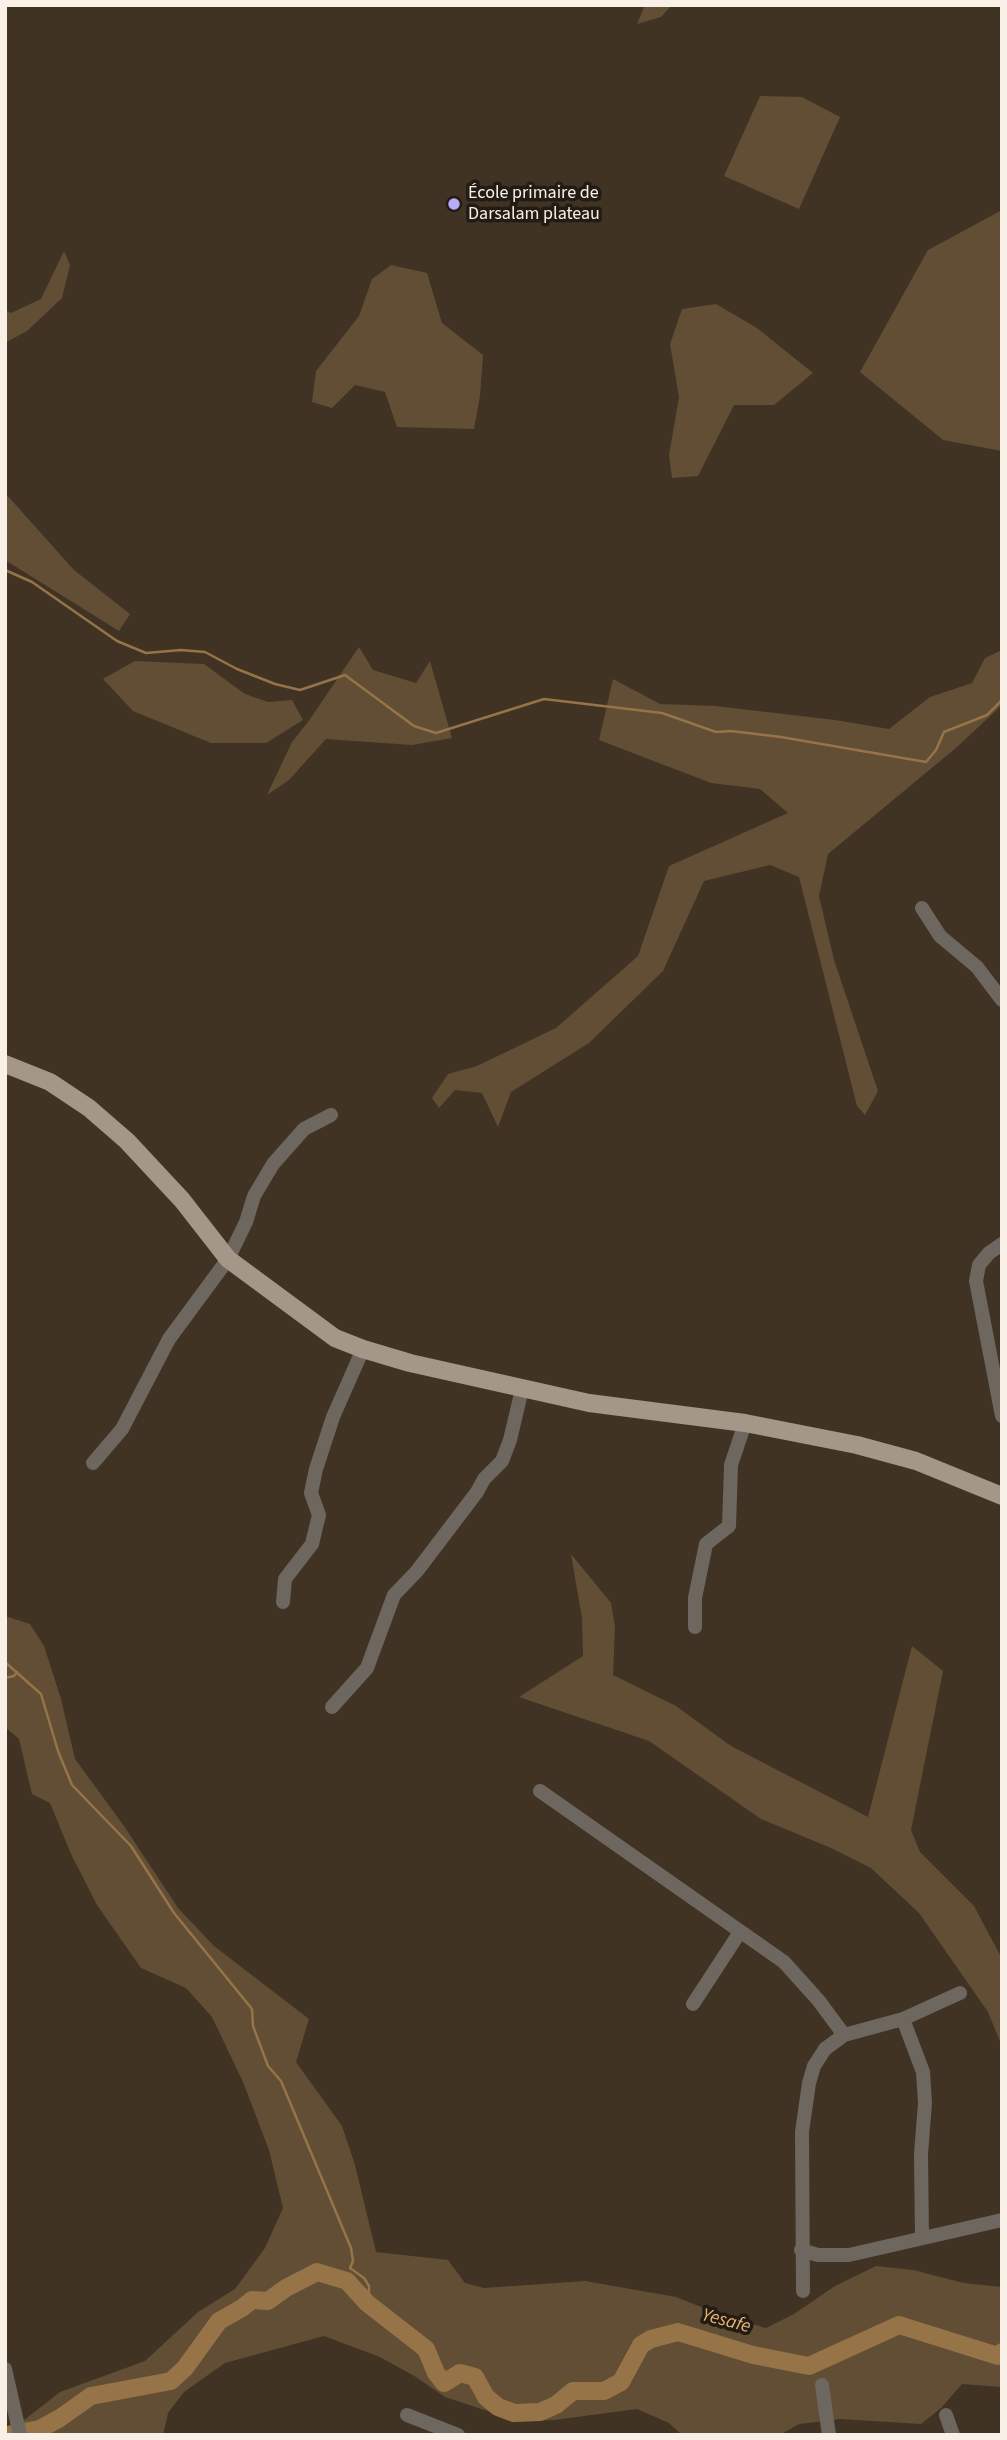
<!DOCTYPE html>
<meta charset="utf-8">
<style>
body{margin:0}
#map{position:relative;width:1007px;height:2440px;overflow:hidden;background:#403324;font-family:"Source Sans 3",sans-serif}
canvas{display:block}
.frame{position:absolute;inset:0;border:7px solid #f9f1e7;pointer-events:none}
</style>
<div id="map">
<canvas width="1007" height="2440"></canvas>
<div class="frame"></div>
</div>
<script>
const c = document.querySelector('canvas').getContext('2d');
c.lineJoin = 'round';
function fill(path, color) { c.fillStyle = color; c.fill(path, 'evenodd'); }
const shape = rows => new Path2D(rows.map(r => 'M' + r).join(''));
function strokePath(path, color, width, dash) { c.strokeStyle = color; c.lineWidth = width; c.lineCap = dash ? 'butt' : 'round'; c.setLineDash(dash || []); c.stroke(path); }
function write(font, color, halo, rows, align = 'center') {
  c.font = font + ' "Source Sans 3",sans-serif'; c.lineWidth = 7; c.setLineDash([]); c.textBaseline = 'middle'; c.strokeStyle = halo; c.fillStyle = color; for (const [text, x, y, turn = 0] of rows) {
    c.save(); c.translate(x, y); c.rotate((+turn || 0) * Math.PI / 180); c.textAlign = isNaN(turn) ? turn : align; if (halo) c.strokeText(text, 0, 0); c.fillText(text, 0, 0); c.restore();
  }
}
const green = shape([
 [645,5,672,5,661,17,637,24],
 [760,96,802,97,840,117,799,209,724,176],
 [1002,210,1002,451,943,440,860,372,928,250],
 [64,251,70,265,62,298,27,331,5,343,5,310,11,313,41,299],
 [391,265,427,273,442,323,483,355,480,396,474,429,397,427,385,392,355,385,332,408,312,402,316,371,359,316,372,279],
 [716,304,757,328,813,373,774,405,734,405,698,476,672,478,669,455,679,397,670,344,682,309],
 [5,493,74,570,130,614,119,631,5,560],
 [359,647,373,670,416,683,430,661,452,738,412,745,326,739,289,780,267,795,292,742,308,722],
 [1002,650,1002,705,957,747,828,854,819,896,834,960,878,1091,865,1115,857,1106,799,877,770,865,704,881,663,971,589,1043,511,1092,498,1127,482,1093,455,1090,439,1108,432,1098,448,1074,477,1066,556,1028,638,956,669,866,788,813,760,789,711,783,599,740,613,679,660,704,715,706,835,720,889,729,930,697,972,683,985,658],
 [135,661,204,664,245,694,268,702,292,700,303,720,266,743,211,743,133,711,103,679],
 [571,1554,611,1603,615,1627,613,1675,676,1706,731,1746,868,1817,912,1646,943,1671,911,1830,920,1852,974,1906,1000,1955,1002,2046,988,2012,919,1913,871,1868,831,1848,761,1819,649,1741,519,1697,583,1656,582,1618],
 [5,1616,30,1624,44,1646,61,1699,75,1759,124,1826,178,1908,214,1946,309,2019,296,2062,342,2126,355,2165,376,2252,448,2260,465,2283,484,2288,585,2281,676,2297,724,2316,766,2328,794,2314,835,2286,876,2266,913,2270,964,2283,1002,2287,1002,2387,962,2384,941,2408,921,2424,840,2419,799,2424,780,2435,682,2435,669,2423,637,2409,554,2420,518,2421,445,2397,416,2377,380,2357,324,2336,225,2363,184,2392,168,2413,163,2435,5,2435,60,2392,145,2361,198,2312,235,2289,265,2248,283,2208,269,2150,243,2082,212,2017,186,1988,141,1968,97,1905,71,1854,50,1803,32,1794,19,1739,5,1727]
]);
const stream = shape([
 [5,570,32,582,117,641,146,653,181,650,205,652,237,669,275,684,300,690,345,675,414,726,436,733,544,699,662,713,716,732,731,731,781,737,926,762,936,750,944,732,987,715,1002,700],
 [5,1662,41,1694,58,1751,72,1785,131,1846,174,1913,252,2009,253,2026,268,2066,281,2081,351,2248,353,2261,350,2268,364,2278,369,2286,369,2294,365,2301],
 [5,1678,14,1676,17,1672]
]);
const river = shape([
 [7,2435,40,2429,60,2418,91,2396,171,2381,185,2368,219,2321,242,2308,252,2300,268,2301,286,2288,317,2272,347,2281,367,2303,426,2349,436,2373,444,2383,460,2373,475,2377,486,2397,498,2407,514,2413,540,2412,556,2405,573,2391,604,2391,621,2382,641,2345,651,2339,678,2332,753,2355,809,2366,899,2325,998,2356,1002,2352]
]);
const minor = shape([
 [922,908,940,936,977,967,1002,1000],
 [1002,1244,989,1253,979,1265,976,1281,1002,1416],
 [93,1463,122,1429,169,1339,228,1259,246,1222,254,1196,273,1164,304,1129,331,1115],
 [283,1602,285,1579,312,1544,319,1515,311,1493,316,1469,333,1417,363,1349],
 [695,1627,695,1598,706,1544,729,1526,731,1465,745,1423],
 [332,1707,367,1668,394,1595,417,1571,477,1492,484,1479,502,1461,510,1440,522,1389],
 [540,1791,784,1962,819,2001,844,2035],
 [693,2004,740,1932],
 [903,2019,923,2072,925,2103,921,2154,922,2237],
 [801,2250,818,2255,849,2255,1002,2220],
 [803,2291,802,2132,809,2083,814,2066,825,2049,844,2035,903,2019,960,1993],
 [5,2369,20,2435],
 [822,2385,829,2435],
 [407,2415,458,2435],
 [946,2415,953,2435]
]);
const major = shape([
 [5,1064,50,1082,89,1108,127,1141,182,1200,228,1259,335,1338,363,1349,410,1363,589,1403,745,1423,857,1445,916,1461,1002,1496]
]);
const markers = [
 [454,204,7,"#b6acf8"]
];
const poiNames = [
 ["École primaire de",468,194],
 ["Darsalam plateau",468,215]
];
const waterNames = [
 ["Yesafe",726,2322,15]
];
fill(green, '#614e35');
strokePath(stream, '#967448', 2.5);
strokePath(river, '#967448', 18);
strokePath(minor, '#6e6760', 14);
strokePath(major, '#a49787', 18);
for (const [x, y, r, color] of markers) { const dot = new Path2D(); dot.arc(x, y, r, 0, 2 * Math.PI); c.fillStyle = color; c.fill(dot); strokePath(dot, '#221c15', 2.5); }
write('18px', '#f9f1e7', '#221c15', poiNames, 'left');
write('italic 19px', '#e8b471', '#221c15', waterNames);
</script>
